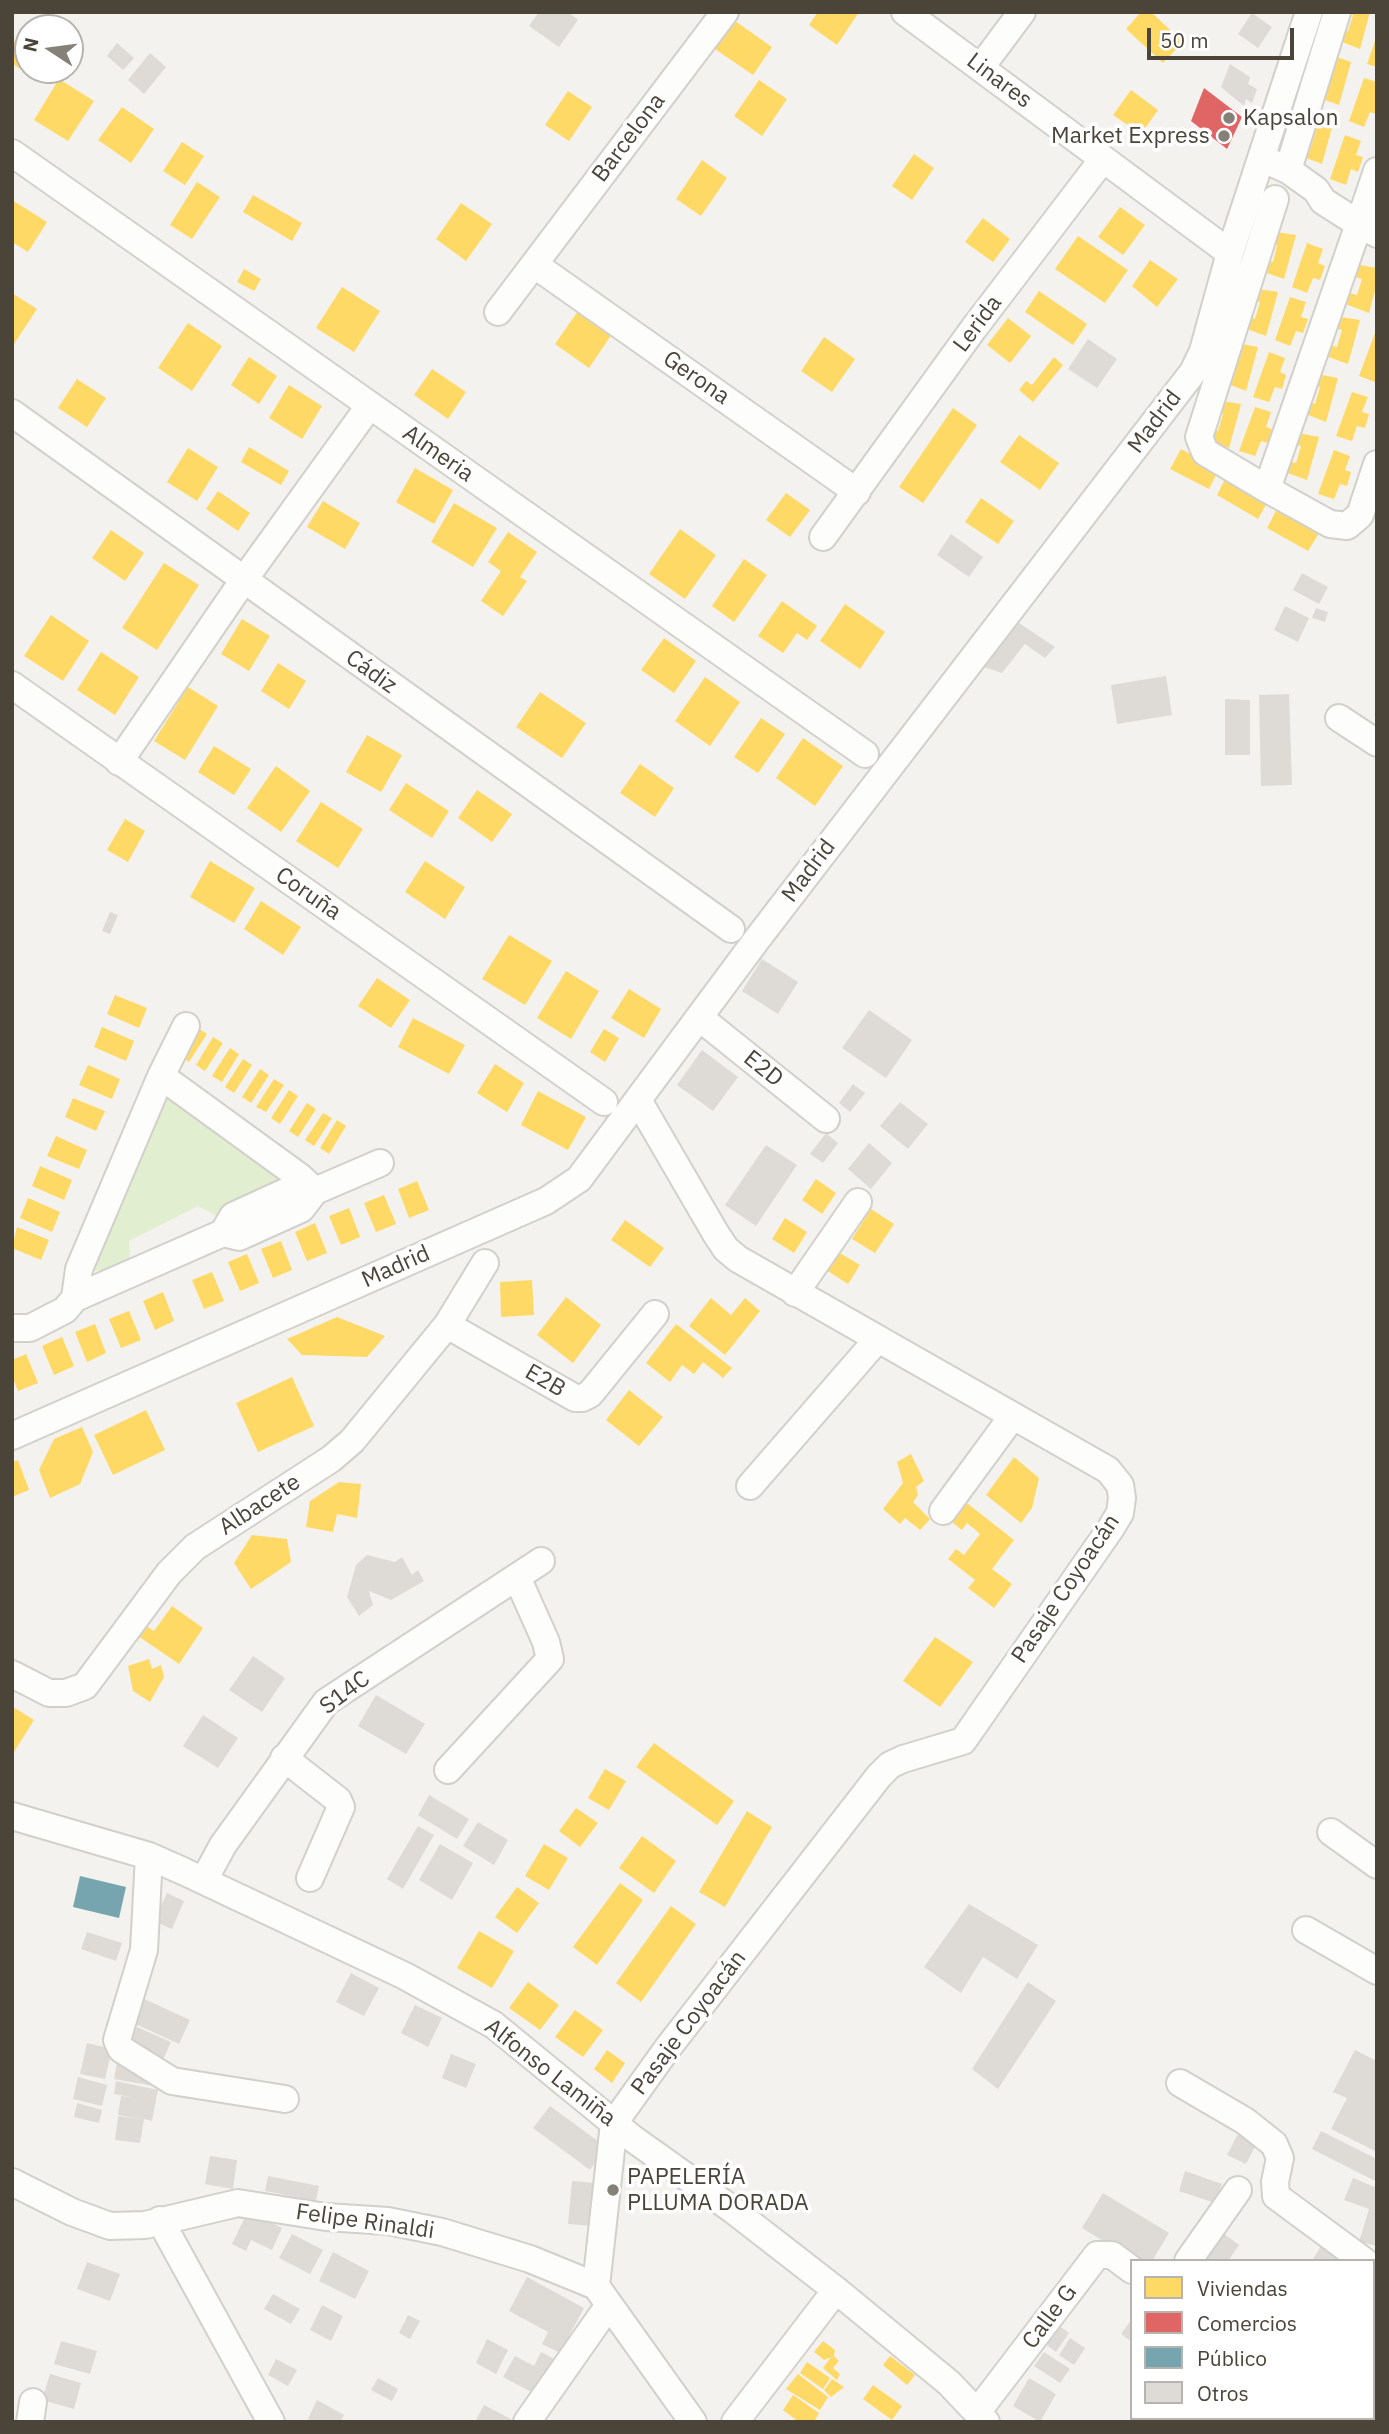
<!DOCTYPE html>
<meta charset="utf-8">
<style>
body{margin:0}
#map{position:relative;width:1389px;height:2434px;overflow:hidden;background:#f4f2ee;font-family:"IBM Plex Sans",sans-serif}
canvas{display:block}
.frame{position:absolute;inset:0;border:14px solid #4b4439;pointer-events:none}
.legend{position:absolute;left:1130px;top:2259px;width:245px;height:161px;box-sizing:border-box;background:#fff;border:2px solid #b7b4b0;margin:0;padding:9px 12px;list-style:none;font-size:21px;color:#4b4439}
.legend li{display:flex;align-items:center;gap:14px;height:35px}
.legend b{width:35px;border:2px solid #b7b4b0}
.north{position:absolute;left:14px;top:14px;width:70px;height:70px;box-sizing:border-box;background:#fff;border:2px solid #b7b4b0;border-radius:50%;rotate:283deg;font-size:19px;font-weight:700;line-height:28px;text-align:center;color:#4b4439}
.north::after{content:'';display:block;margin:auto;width:24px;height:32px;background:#868178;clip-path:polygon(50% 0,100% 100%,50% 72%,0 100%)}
.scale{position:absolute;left:1147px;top:28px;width:147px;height:32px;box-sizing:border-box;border:4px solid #4b4439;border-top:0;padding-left:9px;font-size:21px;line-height:24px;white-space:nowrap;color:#4b4439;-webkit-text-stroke:5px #fff;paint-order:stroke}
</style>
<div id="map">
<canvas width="1389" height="2434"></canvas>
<div class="frame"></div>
<ul class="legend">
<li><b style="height:19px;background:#ffd966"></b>Viviendas</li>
<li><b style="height:19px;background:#e06666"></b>Comercios</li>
<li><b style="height:19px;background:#76a5af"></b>Público</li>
<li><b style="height:19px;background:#dedbd6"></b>Otros</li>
</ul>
<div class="north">N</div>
<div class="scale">50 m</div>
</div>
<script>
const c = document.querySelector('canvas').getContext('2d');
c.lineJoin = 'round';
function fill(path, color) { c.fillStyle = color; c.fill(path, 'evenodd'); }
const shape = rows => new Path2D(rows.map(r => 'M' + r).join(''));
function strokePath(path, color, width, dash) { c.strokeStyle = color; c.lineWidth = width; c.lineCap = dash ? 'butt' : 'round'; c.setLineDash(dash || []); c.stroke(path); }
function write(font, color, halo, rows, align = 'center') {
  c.font = font + ' "IBM Plex Sans",sans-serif'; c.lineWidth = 7; c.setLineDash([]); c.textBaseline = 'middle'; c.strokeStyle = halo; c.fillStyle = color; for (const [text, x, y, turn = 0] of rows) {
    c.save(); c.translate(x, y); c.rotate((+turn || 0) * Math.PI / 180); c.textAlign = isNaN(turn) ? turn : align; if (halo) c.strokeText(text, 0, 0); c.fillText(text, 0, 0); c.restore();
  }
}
const green = shape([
 [167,1083,300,1172,221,1218,198,1206,129,1241,130,1259,101,1272,92,1270]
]);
const homes = shape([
 [818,12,859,12,837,45,809,25],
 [1141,12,1151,12,1183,42,1163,63,1126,29],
 [1348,12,1370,12,1360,49,1334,39,1337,28,1348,31,1353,15],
 [735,21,772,47,753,75,715,49],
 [18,37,28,44,28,70,44,70,37,81,12,63,12,45],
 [1376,38,1377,38,1377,67,1367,64],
 [1337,57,1351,62,1339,105,1314,96,1317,85,1328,88,1333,71,1322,68],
 [1364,78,1377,82,1377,114,1370,112,1364,127,1349,121],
 [59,79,94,101,68,141,34,120],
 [759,80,787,99,762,136,734,116],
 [1131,90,1158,110,1141,134,1113,115],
 [568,91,592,107,569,141,545,125],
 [122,107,154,129,131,163,98,140],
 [1307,116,1334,120,1322,164,1296,154,1299,143,1311,146,1316,130,1304,127],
 [1345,135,1361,141,1356,155,1363,157,1358,172,1351,169,1346,185,1330,179],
 [182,142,204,156,185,185,163,171],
 [914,154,934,168,912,200,892,186],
 [702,160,727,178,701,216,676,199],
 [197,182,220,197,192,239,170,225],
 [253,195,302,223,292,241,243,212],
 [12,200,47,222,28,252,12,242],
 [461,203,492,224,466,261,436,239],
 [1120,207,1145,225,1123,255,1098,237],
 [983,218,1010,239,993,262,965,242],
 [1269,231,1296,235,1284,279,1258,270,1261,259,1273,262,1277,245,1266,242],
 [1078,236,1128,270,1105,303,1055,269],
 [1307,243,1323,249,1318,263,1325,266,1320,280,1313,278,1307,293,1292,287],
 [1150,260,1178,279,1157,307,1132,286],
 [1354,264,1377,268,1377,283,1369,313,1343,303,1346,292,1357,295,1362,279,1351,276],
 [244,269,261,279,254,291,237,282],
 [342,287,380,311,354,352,316,328],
 [1252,288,1278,292,1266,336,1241,327,1244,315,1255,319,1260,302,1249,299],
 [1039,291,1087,324,1073,345,1025,312],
 [12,293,37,309,12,347],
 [1290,297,1306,302,1301,317,1308,319,1303,333,1296,331,1290,346,1275,340],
 [578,311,612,334,589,368,555,344],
 [1334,316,1360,320,1348,364,1323,355,1326,344,1337,347,1342,330,1331,327],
 [1008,318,1031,336,1010,363,987,345],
 [188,323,222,346,192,391,158,368],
 [1375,333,1377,333,1375,382,1359,376],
 [824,337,855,359,832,392,801,371],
 [1231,342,1258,347,1246,391,1220,381,1223,370,1235,373,1239,356,1228,354],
 [1269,352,1285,358,1280,372,1286,375,1282,389,1275,387,1269,402,1253,397],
 [249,357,277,376,259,404,231,385],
 [1054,357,1063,365,1033,402,1019,390,1026,381,1032,385],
 [432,369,466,392,448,419,414,395],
 [1312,373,1338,378,1326,422,1301,412,1304,401,1315,404,1320,387,1309,385],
 [77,379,106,398,87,427,58,408],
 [289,385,322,406,302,439,269,418],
 [1352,392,1368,397,1362,412,1369,414,1365,428,1357,426,1352,441,1336,436],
 [1215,400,1241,404,1229,448,1204,439,1207,428,1218,431,1223,414,1212,411],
 [1255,407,1271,412,1266,427,1272,429,1268,443,1261,441,1255,456,1239,451],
 [953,408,977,425,923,503,899,487],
 [1293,432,1319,437,1307,480,1282,471,1285,460,1296,463,1301,446,1290,443],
 [1019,435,1059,463,1040,490,1000,462],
 [249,447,289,471,281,485,241,462],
 [188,448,218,467,197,501,167,482],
 [1181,449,1219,469,1209,489,1170,469],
 [1334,450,1350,456,1345,470,1351,472,1347,486,1340,484,1334,499,1318,494],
 [415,468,453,490,434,524,396,502],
 [1226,477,1268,501,1258,519,1217,495],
 [218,491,250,513,238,531,206,509],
 [786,493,810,510,790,537,766,520],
 [981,498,1014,521,998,544,965,522],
 [323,501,360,523,345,549,307,527],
 [454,503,497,528,473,567,431,542],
 [1277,509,1319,533,1308,551,1267,528],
 [680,529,716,555,685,599,649,574],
 [111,530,144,553,125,581,92,558],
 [508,532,537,552,520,577,527,581,503,616,481,601,501,571,488,562],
 [744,559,767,575,734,622,712,606],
 [164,563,199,585,157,650,122,628],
 [782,601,817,626,807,640,797,633,783,653,758,636],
 [845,604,885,632,860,669,820,641],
 [51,615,89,641,63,681,24,656],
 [242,619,270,636,249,671,221,654],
 [664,638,696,661,674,693,641,670],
 [101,652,139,677,115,715,77,690],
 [278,663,306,681,289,709,261,691],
 [705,677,740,702,710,746,675,721],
 [188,687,218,706,185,760,154,741],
 [540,692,586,723,562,758,516,727],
 [761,718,785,734,758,773,734,757],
 [367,735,402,755,381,792,346,772],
 [803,738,843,766,815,806,776,778],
 [214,746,251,769,234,795,198,772],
 [640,764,674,788,655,817,620,793],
 [276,766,310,791,281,832,247,808],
 [406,783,449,811,432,838,389,810],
 [477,790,512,814,492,842,458,818],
 [321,802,363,829,338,868,296,841],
 [125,819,145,831,128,862,107,850],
 [210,861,255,888,234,923,190,897],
 [425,861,465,887,445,919,405,892],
 [261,901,301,927,283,955,244,929],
 [509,935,552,961,525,1005,482,979],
 [566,971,599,991,571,1039,537,1018],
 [377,978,410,1000,391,1028,358,1006],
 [629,989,661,1009,644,1038,611,1018],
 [115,995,147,1008,139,1028,107,1014],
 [413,1018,465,1045,449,1074,398,1047],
 [102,1027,134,1041,126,1061,94,1047],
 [198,1028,207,1034,189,1062,180,1056],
 [604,1029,619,1038,605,1062,590,1052],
 [213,1037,223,1043,205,1071,196,1065],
 [230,1048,239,1054,222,1082,212,1076],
 [243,1059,252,1065,234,1093,225,1087],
 [495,1064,524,1083,507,1112,477,1093],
 [88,1065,120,1079,112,1099,79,1085],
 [260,1069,269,1075,251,1103,242,1097],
 [274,1079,284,1085,266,1112,256,1107],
 [289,1090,298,1096,280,1124,271,1118],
 [538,1091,586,1117,568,1150,521,1125],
 [73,1098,105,1111,96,1131,65,1117],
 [307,1103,316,1109,298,1137,289,1131],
 [323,1113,332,1118,314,1146,305,1140],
 [337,1120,346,1126,329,1154,320,1148],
 [56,1136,87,1150,79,1169,47,1156],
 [40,1166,72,1180,64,1200,32,1186],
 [816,1179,836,1193,822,1214,802,1200],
 [417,1181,429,1210,409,1218,398,1189],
 [384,1195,396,1224,376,1232,364,1203],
 [28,1198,60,1212,52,1232,20,1218],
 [349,1208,360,1237,341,1245,329,1216],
 [871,1209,894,1224,875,1253,852,1239],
 [785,1218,807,1232,794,1253,772,1239],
 [625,1220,664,1248,650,1267,611,1240],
 [315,1223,327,1253,307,1261,295,1232],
 [17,1227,49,1240,41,1260,12,1248],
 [281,1241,292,1270,273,1278,261,1249],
 [838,1252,860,1265,848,1284,826,1270],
 [247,1254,259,1283,240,1291,228,1262],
 [212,1272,224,1301,204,1309,192,1280],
 [532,1280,534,1315,501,1317,500,1282],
 [163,1292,174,1321,155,1330,143,1301],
 [566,1297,601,1325,573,1363,537,1335],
 [711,1298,731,1315,745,1298,760,1311,725,1355,689,1326],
 [129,1311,141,1340,121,1348,109,1319],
 [337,1317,385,1336,367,1357,302,1355,287,1339],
 [95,1324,106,1353,87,1362,75,1332],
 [676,1324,732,1368,723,1378,703,1362,694,1374,682,1365,670,1382,646,1363],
 [62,1337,74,1366,54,1375,42,1346],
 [26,1354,38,1383,18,1391,12,1376,12,1360],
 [292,1377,314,1426,258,1452,236,1403],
 [629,1390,663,1417,639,1446,606,1420],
 [146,1410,165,1450,113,1475,94,1435],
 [82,1427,93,1452,80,1484,50,1498,39,1470,54,1439],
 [911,1454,924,1481,916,1487,918,1495,913,1502,930,1519,920,1530,905,1518,900,1524,883,1509,903,1483,897,1462],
 [1014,1457,1039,1478,1032,1508,1021,1523,986,1495],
 [18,1460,29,1490,12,1497,12,1462],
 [339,1482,361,1484,357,1518,337,1514,333,1532,306,1527,310,1501],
 [963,1500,1014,1540,992,1569,1012,1584,994,1608,968,1588,975,1580,948,1559,956,1549,964,1555,980,1534,967,1523,962,1530,948,1519],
 [252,1535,287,1539,291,1562,251,1589,234,1563],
 [172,1606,203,1628,179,1664,138,1636,145,1625,154,1631],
 [935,1637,973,1662,940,1707,903,1681],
 [149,1659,152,1669,161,1665,164,1677,150,1702,133,1691,128,1666],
 [15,1708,34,1720,12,1755,12,1712],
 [654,1743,734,1801,717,1825,636,1767],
 [605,1769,626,1781,609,1810,588,1798],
 [576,1808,598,1823,580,1847,559,1831],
 [747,1811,772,1827,725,1907,699,1892],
 [642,1836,676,1861,654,1893,619,1868],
 [544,1844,568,1858,549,1890,525,1876],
 [620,1883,643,1900,597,1965,573,1947],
 [517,1887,539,1903,517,1933,495,1917],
 [671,1906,696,1924,641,2002,616,1983],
 [479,1931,514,1951,492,1988,457,1968],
 [528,1982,559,2005,540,2030,509,2008],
 [575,2010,603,2030,583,2057,555,2037],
 [607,2050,625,2063,612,2083,594,2069],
 [823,2341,835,2350,834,2356,839,2361,833,2368,840,2374,837,2380,823,2368,831,2357,824,2360,814,2352],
 [890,2356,915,2375,907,2385,883,2365],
 [807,2362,830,2378,823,2389,800,2373],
 [798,2374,828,2397,820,2410,786,2389],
 [832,2379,844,2387,831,2397,824,2390],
 [873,2385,902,2406,892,2420,863,2399],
 [793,2395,819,2413,814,2422,799,2422,783,2410]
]);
const shops = shape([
 [1204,88,1242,117,1227,149,1191,121]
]);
const public = shape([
 [80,1876,126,1887,119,1918,73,1907]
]);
const building = shape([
 [539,12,568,12,578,20,559,47,529,26],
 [1252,13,1272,27,1258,48,1238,34],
 [117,43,134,58,123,70,107,56],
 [150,53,166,67,144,94,128,80],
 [1230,64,1250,77,1248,84,1257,89,1252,103,1246,99,1244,106,1221,87],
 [1088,339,1117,359,1097,388,1068,369],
 [951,534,983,557,969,577,937,555],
 [1302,573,1328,587,1319,604,1293,590],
 [1285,606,1309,618,1298,642,1274,630],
 [1316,608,1328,612,1325,622,1312,618],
 [1010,617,1055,647,1045,658,1025,644,1002,673,974,664],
 [1166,676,1172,715,1117,724,1111,685],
 [1289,694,1292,785,1261,786,1259,695],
 [1225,699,1250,700,1250,755,1225,755],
 [110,912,118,915,110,934,102,931],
 [762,959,798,982,778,1014,742,991],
 [869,1010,912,1040,886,1078,842,1048],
 [702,1050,738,1077,713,1111,677,1085],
 [853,1084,865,1093,850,1112,839,1103],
 [900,1102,928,1124,908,1149,880,1126],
 [826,1133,838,1143,823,1163,810,1154],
 [869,1143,892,1163,871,1189,848,1169],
 [766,1145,797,1165,756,1226,725,1205],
 [367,1555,395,1562,402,1557,412,1575,418,1570,424,1581,391,1600,369,1591,373,1605,359,1616,347,1597,356,1565],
 [253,1656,285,1678,262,1712,229,1690],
 [376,1695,425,1724,406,1754,358,1726],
 [203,1715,238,1738,218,1768,183,1746],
 [429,1795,469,1819,457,1839,418,1815],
 [478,1822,508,1840,494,1865,463,1846],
 [418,1826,434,1835,403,1889,387,1879],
 [440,1844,473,1863,452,1900,419,1880],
 [167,1893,184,1901,172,1929,154,1921],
 [969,1904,1038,1945,1017,1979,983,1957,961,1993,924,1967],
 [87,1932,122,1943,116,1961,81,1949],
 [351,1973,379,1988,364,2016,336,2002],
 [1028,1982,1056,2001,998,2089,972,2069],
 [142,1998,190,2020,179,2044,131,2022],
 [415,2005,442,2018,428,2047,401,2033],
 [137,2027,171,2042,160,2066,126,2051],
 [87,2043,112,2049,105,2079,80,2074],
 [1355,2050,1377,2061,1377,2152,1331,2129,1347,2098,1333,2092],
 [451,2054,476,2064,466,2088,442,2078],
 [118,2057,156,2076,154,2086,114,2079],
 [78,2077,107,2085,102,2106,73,2099],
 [116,2081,158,2090,152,2121,144,2119,140,2143,115,2140,118,2116,141,2119,118,2115,121,2096,131,2097,114,2094],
 [77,2103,102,2110,99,2123,74,2117],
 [550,2106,606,2147,590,2170,533,2128],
 [1240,2130,1259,2139,1246,2164,1227,2155],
 [1321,2131,1377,2159,1377,2182,1312,2149],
 [210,2156,237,2160,233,2189,205,2184],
 [1185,2171,1222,2184,1215,2203,1179,2191],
 [268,2176,319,2186,316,2201,265,2191],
 [1353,2178,1377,2188,1377,2246,1359,2242,1369,2209,1344,2200],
 [572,2181,597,2183,593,2226,568,2224],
 [1103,2193,1169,2233,1152,2261,1136,2261,1082,2228],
 [248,2211,282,2228,272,2250,251,2240,246,2251,232,2244],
 [1219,2230,1239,2245,1228,2261,1198,2261],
 [292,2234,323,2250,310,2274,279,2258],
 [1325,2239,1342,2261,1312,2261],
 [333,2252,369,2271,355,2299,319,2281],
 [87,2262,120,2274,110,2301,77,2289],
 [527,2277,584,2308,560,2353,542,2344,548,2332,509,2311],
 [273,2294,300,2309,291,2324,264,2309],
 [322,2305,343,2316,331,2341,310,2330],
 [408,2315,420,2321,410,2339,399,2333],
 [1132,2319,1132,2342,1121,2334],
 [1058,2325,1069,2333,1056,2352,1044,2343],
 [1070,2338,1085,2348,1074,2365,1059,2355],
 [487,2339,508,2350,496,2374,476,2363],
 [61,2341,97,2351,90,2374,54,2364],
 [541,2352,556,2360,537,2395,503,2377,515,2356,534,2366],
 [1044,2352,1070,2369,1060,2383,1034,2366],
 [276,2359,297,2370,288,2386,268,2375],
 [50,2374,81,2383,74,2409,42,2400],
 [378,2378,398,2389,392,2401,371,2390],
 [1029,2378,1056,2394,1040,2422,1013,2406],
 [1373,2380,1377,2382,1377,2406,1373,2412],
 [317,2400,344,2415,340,2422,313,2422,308,2419],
 [484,2405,511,2419,510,2422,475,2422],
 [1309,2418,1348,2418,1353,2422,1306,2422]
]);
const minor = shape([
 [905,12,1230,253],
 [981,67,1022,12],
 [12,153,865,754],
 [1261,158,1288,170,1316,190,1323,201,1359,224,1377,171],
 [1288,170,1337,12],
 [1275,199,1199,437,1205,452,1267,489,1359,224,1377,234],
 [535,265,857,492],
 [498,312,725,12],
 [12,413,731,929],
 [1267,489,1330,524,1347,526,1360,515,1377,464],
 [823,537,974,328,1103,159],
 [12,685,604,1102],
 [1339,718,1377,743],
 [119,762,243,581,370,405],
 [700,1018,826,1119],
 [161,1076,300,1177,315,1191],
 [223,1233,233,1216,292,1189,315,1191,380,1163],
 [795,1293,858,1202],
 [75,1298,79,1269,161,1076,186,1026],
 [447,1325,575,1398,582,1398,590,1394,655,1314],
 [12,1328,30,1328,65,1310,75,1298,223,1233,239,1237,301,1209,315,1191],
 [12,1436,546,1201,579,1179,758,938,1193,372,1203,351,1230,253,1309,12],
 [750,1486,877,1340],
 [943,1511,1012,1417],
 [12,1674,49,1693,66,1693,85,1686,169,1573,195,1547,331,1459,352,1441,447,1325,485,1263],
 [284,1758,338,1800,341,1807,310,1878],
 [448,1770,550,1659,546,1642,517,1577],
 [12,1816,149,1856,185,1872,405,1976,494,2025,632,2138,733,2210,836,2290,949,2383,986,2422],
 [1331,1832,1377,1865],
 [149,1856,144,1950,117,2040,121,2049,172,2081,285,2099],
 [204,1880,223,1845,326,1702,541,1561],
 [1306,1930,1377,1971],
 [1180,2083,1245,2121,1274,2144,1280,2158,1275,2182,1276,2196,1364,2261],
 [12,2182,72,2212,110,2226,145,2225,238,2203,326,2217,388,2221,442,2232,530,2259,596,2286,693,2422],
 [160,2220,271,2422],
 [1188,2261,1238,2190],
 [596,2286,614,2123,667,2049,879,1776,890,1765,903,1759,963,1741,1111,1528,1120,1513,1122,1498,1120,1485,1108,1470,738,1259,726,1249,716,1234,638,1100],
 [1373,2324,1377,2320],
 [978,2411,1097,2255,1112,2255,1132,2270],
 [30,2422,33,2402],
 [527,2422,609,2305],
 [735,2422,836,2290],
 [1291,2422,1293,2418]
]);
const markers = [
 [1229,118,7,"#868178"],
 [1224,136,7,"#868178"],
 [613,2190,7,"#868178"]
];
const streetNames = [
 ["Linares",999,81,37],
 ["Barcelona",629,138,-53],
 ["Lerida",978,324,-53],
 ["Gerona",696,378,35],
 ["Madrid",1155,422,-53],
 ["Almeria",438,454,35],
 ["Cádiz",371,672,36],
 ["Madrid",809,871,-53],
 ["Coruña",308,894,35],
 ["E2D",763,1069,39],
 ["Madrid",396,1267,-24],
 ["E2B",545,1381,30],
 ["Albacete",260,1505,-33],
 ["Pasaje Coyoacán",1066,1589,-56],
 ["S14C",345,1693,-37],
 ["Pasaje Coyoacán",689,2023,-53],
 ["Alfonso Lamiña",550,2073,38],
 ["Felipe Rinaldi",365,2222,8],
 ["Calle G",1050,2317,-53]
];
const poiNames = [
 ["Kapsalon",1243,118],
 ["Market Express",1210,136,"right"],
 ["PAPELERÍA",627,2177],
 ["PLLUMA DORADA",627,2203]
];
fill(green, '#e1eecf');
fill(homes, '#ffd966');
fill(shops, '#e06666');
fill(public, '#76a5af');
fill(building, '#dedbd6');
strokePath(minor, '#d2d0cb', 30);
strokePath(minor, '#fdfdfc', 26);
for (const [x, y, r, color] of markers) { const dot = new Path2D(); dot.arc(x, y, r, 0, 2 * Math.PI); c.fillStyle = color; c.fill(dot); strokePath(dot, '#fff', 2.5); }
write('23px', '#4b4439', '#fff', streetNames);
write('23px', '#4b4439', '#fff', poiNames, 'left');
</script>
